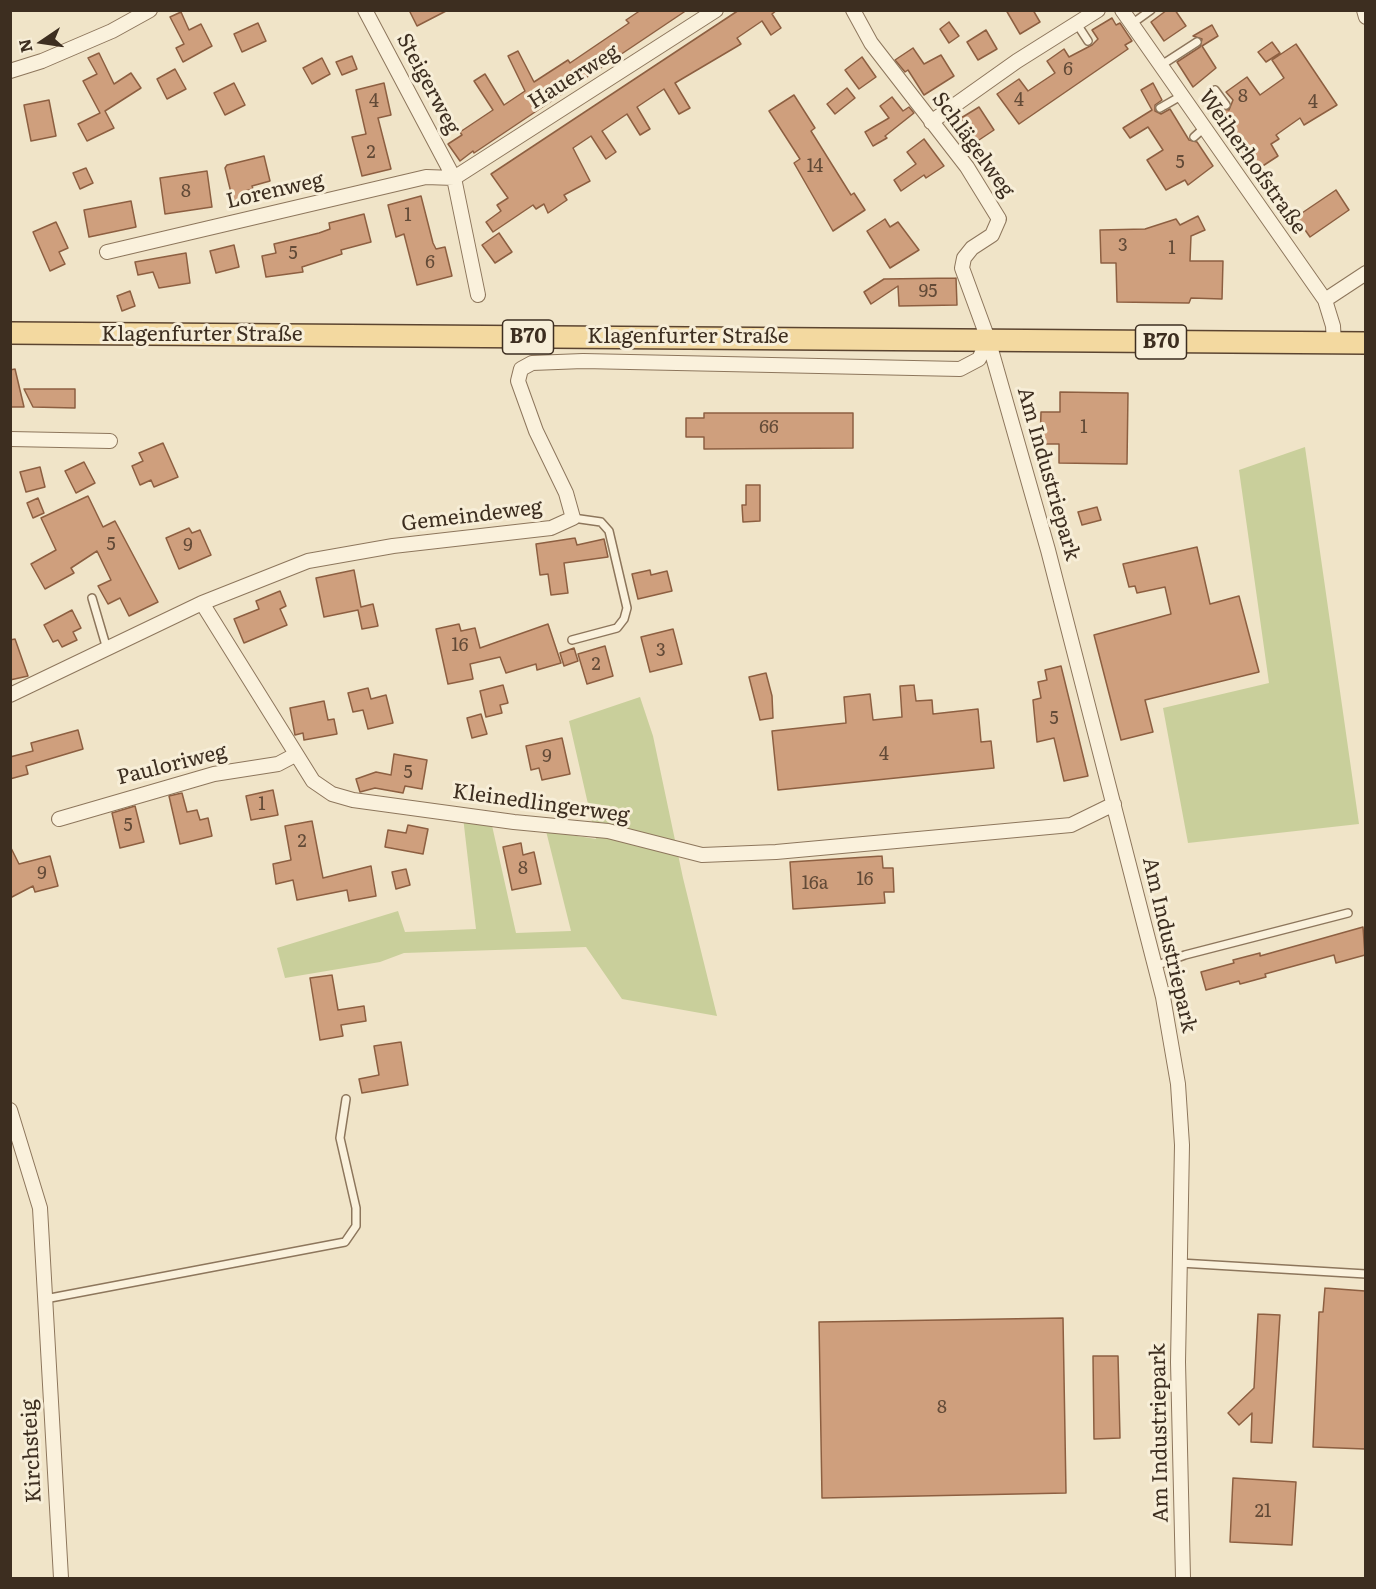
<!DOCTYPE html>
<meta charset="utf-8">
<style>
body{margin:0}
#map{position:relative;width:1376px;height:1589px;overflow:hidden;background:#f0e4c8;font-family:Literata,serif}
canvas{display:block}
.frame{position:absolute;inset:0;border:12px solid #3d2e20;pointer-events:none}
.north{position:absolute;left:12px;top:12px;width:60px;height:60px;-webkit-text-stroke:4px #f7eed8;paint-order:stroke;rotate:257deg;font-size:16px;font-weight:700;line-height:24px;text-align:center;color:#3d2e20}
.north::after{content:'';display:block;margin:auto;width:21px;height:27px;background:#3d2e20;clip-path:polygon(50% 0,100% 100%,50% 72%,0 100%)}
</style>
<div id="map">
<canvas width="1376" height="1589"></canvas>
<div class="frame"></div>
<div class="north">N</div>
</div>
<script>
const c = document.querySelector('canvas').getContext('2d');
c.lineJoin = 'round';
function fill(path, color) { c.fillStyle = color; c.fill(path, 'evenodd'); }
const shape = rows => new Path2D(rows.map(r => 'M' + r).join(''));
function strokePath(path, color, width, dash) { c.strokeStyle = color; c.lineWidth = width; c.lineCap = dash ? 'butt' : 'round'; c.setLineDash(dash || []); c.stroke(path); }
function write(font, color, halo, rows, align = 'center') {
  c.font = font + ' Literata,serif'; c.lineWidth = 6; c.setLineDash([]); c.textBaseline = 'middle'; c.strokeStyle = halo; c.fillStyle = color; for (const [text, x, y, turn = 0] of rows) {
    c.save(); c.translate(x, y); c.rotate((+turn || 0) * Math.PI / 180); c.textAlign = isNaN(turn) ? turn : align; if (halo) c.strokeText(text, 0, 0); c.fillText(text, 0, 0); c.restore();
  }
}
const green = shape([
 [1305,447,1359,824,1188,843,1163,708,1269,683,1239,470],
 [640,697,653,736,683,878,717,1016,622,999,586,947,404,953,380,962,285,978,277,948,398,911,405,932,476,929,463,817,491,821,516,933,571,931,546,831,596,839,569,721]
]);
const building = shape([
 [409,10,448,10,417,26,409,10],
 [641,10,687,10,474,153,473,151,460,161,448,144,462,135,460,132,493,110,474,81,485,74,504,105,525,91,508,56,518,51,534,82,568,60,570,63,629,23,626,20,641,10],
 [739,10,777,10,772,14,781,28,771,35,762,21,737,38,741,44,675,83,690,108,679,114,664,89,637,107,650,129,640,135,627,114,602,131,616,152,606,159,591,136,573,148,590,181,564,195,567,200,548,213,544,204,536,209,533,205,493,232,486,222,501,211,497,205,508,198,491,174,739,10],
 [1006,10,1033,10,1040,22,1020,34,1006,10],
 [1167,10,1175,10,1186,26,1164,41,1151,22,1167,10],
 [181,12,189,30,201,24,212,46,183,62,176,48,184,44,170,17,181,12],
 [1112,18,1116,25,1120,23,1132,41,1125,45,1128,49,1019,124,997,94,1019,79,1028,91,1055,73,1047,61,1064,49,1069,57,1092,45,1098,39,1092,30,1112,18],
 [949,22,959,36,949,43,940,29,949,22],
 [258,23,266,41,242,52,234,34,258,23],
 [1212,25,1218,36,1202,46,1216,68,1193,87,1177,62,1200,47,1202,39,1193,36,1212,25],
 [986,30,997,49,978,60,967,42,986,30],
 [1272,42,1280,53,1266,62,1258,52,1272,42],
 [1296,44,1337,105,1304,125,1300,118,1276,135,1279,139,1271,144,1278,156,1255,171,1249,162,1247,164,1230,139,1238,134,1221,109,1229,110,1233,100,1226,92,1247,77,1260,95,1284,78,1272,60,1296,44],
 [913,48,924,64,941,55,954,76,924,95,908,70,905,72,895,60,913,48],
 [99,53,114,84,131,73,141,88,105,111,114,128,87,141,78,124,100,113,83,81,97,74,88,58,99,53],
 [352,56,357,69,342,75,336,62,352,56],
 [862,57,876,77,859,89,845,70,862,57],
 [322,58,330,74,312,84,303,68,322,58],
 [175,69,186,89,167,99,157,79,175,69],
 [234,83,245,105,225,115,214,93,234,83],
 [384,83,391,115,378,118,391,169,362,176,352,137,366,134,356,90,384,83],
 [1153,83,1162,100,1155,105,1155,111,1161,114,1170,109,1189,140,1197,142,1213,166,1188,185,1185,180,1166,190,1147,160,1163,150,1148,127,1130,138,1123,128,1152,110,1141,90,1153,83],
 [847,88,855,98,835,114,827,104,847,88],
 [794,95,815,128,811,131,851,195,854,193,865,210,833,231,794,163,800,159,769,111,794,95],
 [892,97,903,111,909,107,914,113,885,136,887,138,873,146,865,132,889,118,880,106,892,97],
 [49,100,56,136,31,141,24,105,49,100],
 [979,107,994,130,976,142,961,118,979,107],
 [924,139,944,166,926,178,924,175,901,191,894,180,916,164,907,152,924,139],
 [264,156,270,181,252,186,253,189,245,191,246,198,233,201,225,168,227,165,264,156],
 [86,168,93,183,80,189,73,173,86,168],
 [207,171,212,207,165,214,160,178,207,171],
 [1336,190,1349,210,1310,237,1296,217,1336,190],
 [421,196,433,243,436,249,445,247,452,276,417,285,404,234,396,237,388,205,421,196],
 [131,201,136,227,89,237,84,210,131,201],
 [364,214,371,242,341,250,342,254,302,267,303,272,266,277,262,256,276,253,274,244,319,233,330,229,329,223,364,214],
 [1198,216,1205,230,1191,236,1190,261,1223,261,1222,299,1191,298,1189,303,1117,302,1116,263,1101,263,1100,230,1145,229,1176,219,1180,225,1198,216],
 [885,219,890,227,898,222,919,250,890,268,867,231,885,219],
 [56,222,68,248,59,252,65,264,50,271,33,232,56,222],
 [499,233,512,252,495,263,482,245,499,233],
 [234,245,239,267,216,273,210,251,234,245],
 [186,253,190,283,159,288,153,272,138,275,135,262,186,253],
 [956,278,957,305,899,306,898,286,871,304,864,292,884,279,956,278],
 [130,291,135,306,122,311,117,296,130,291],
 [15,369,24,407,10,407,10,370,15,369],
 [24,389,75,389,75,408,33,407,24,389],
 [1060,392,1128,393,1127,464,1059,463,1059,444,1040,444,1041,412,1060,412,1060,392],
 [704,413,853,413,853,448,704,449,704,437,686,437,686,418,704,418,704,413],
 [163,443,178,477,154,487,151,480,140,485,132,466,143,461,139,453,163,443],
 [84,462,95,483,76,493,65,471,84,462],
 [40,467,45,487,26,492,20,472,40,467],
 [746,485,760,485,760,521,743,522,742,505,746,505,746,485],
 [88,496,103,527,115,521,158,602,129,616,120,598,108,604,98,586,111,580,97,551,71,568,74,573,45,589,31,564,56,550,41,518,88,496],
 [38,498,44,513,33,518,27,503,38,498],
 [1097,507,1101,520,1082,525,1078,512,1097,507],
 [189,528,192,533,200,530,211,555,179,569,166,538,189,528],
 [575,538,577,545,604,539,608,557,564,563,568,593,551,595,548,574,540,575,536,544,575,538],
 [1197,547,1210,604,1239,596,1259,672,1145,700,1153,732,1121,740,1094,635,1171,614,1165,587,1137,593,1135,586,1129,587,1123,564,1197,547],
 [354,570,361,607,373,604,378,626,362,629,358,610,324,617,316,578,354,570],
 [650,570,651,575,667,571,672,591,638,599,632,574,650,570],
 [280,591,286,606,280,609,287,625,244,643,234,619,259,609,256,601,280,591],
 [72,610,81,628,73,632,77,640,62,647,58,640,53,642,44,625,72,610],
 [459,624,461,631,475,628,480,648,548,624,561,663,537,670,536,664,506,673,500,657,470,664,473,679,448,684,436,629,459,624],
 [673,629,682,664,650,672,641,637,673,629],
 [15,639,28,676,10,680,10,640,15,639],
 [605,646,613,676,587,684,578,654,605,646],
 [574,648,578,661,564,666,560,653,574,648],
 [1061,666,1088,776,1064,781,1054,738,1037,742,1033,700,1041,698,1038,682,1047,680,1045,670,1061,666],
 [766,673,772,696,773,718,760,720,749,677,766,673],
 [503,685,508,703,500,705,502,713,486,717,480,691,503,685],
 [914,685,916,701,932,700,933,714,978,709,981,742,991,741,994,768,778,790,772,731,846,723,844,697,870,694,873,720,902,717,900,686,914,685],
 [368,688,371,699,386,695,393,723,368,729,363,710,353,712,348,693,368,688],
 [324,701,328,720,334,719,337,734,304,740,303,733,295,735,290,708,324,701],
 [481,714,487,734,472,738,467,718,481,714],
 [78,730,83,749,26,766,28,774,10,779,10,757,33,751,31,743,78,730],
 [562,738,570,774,542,780,539,768,531,770,526,746,562,738],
 [394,754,427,760,422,789,405,786,403,793,375,788,360,792,356,779,376,772,391,775,394,754],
 [273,790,278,815,251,820,246,796,273,790],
 [182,793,187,812,197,810,200,820,208,818,212,836,180,844,169,796,182,793],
 [135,806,144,842,120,848,112,813,135,806],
 [312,821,323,878,371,866,376,896,349,901,347,890,297,900,293,880,276,884,273,864,291,860,285,826,312,821],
 [408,825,428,829,423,854,385,847,388,830,406,833,408,825],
 [521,843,523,855,534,852,541,884,512,890,503,847,521,843],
 [10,846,19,864,50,856,58,886,35,892,33,886,10,898,10,846],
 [882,856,883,868,893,868,894,892,884,892,885,903,793,909,790,862,882,856],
 [406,869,410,885,396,889,392,872,406,869],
 [1363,927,1365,955,1336,963,1334,955,1265,974,1266,977,1240,984,1239,981,1206,990,1201,972,1234,963,1233,960,1260,953,1260,956,1363,927],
 [332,975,338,1010,364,1006,366,1021,341,1025,343,1036,320,1040,310,978,332,975],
 [401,1042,408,1085,362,1093,359,1079,379,1075,374,1046,401,1042],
 [1325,1288,1365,1291,1365,1449,1313,1447,1319,1312,1323,1312,1325,1288],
 [1258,1314,1280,1315,1272,1443,1251,1442,1252,1413,1239,1425,1228,1413,1254,1388,1258,1314],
 [1063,1318,1066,1493,822,1498,819,1322,1063,1318],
 [1093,1356,1118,1356,1120,1438,1094,1439,1093,1356],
 [1233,1478,1296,1482,1292,1545,1230,1542,1233,1478]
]);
const lane = shape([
 [1133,23,1151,10],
 [1077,24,1088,41],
 [1160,66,1197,42],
 [1215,90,1226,105],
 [1160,108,1181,96],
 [1194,137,1204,128],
 [92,598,107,649],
 [572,640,617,628,624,619,627,608,609,531,601,522,573,518],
 [1155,966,1185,955,1348,913],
 [1180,1263,1366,1274],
 [45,1299,345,1242,356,1226,356,1208,340,1138,346,1099]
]);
const street = shape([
 [365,10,454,178,478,295],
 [853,10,871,43,967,167,999,219,992,235,972,248,964,258,962,268,988,339,1048,550,1163,997,1178,1084,1182,1145,1178,1362,1183,1578],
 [1122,10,1325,300,1333,326,1334,343],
 [1364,10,1366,17],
 [10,71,42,61,112,31,150,10],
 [931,122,1017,61,1098,10],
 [454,178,716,10],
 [107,252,426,177,454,178],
 [1325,300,1366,273],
 [10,439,110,441],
 [202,603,313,781,332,794,353,800,514,822,608,831,702,855,776,852,1071,825,1114,804],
 [10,695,202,603,308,561,393,546,551,528,573,518,566,493,536,431,518,381,521,369,532,363,583,361,960,369,979,359,988,339],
 [59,819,214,774,278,764,295,755],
 [10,1110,40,1208,61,1578]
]);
const primary = shape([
 [10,333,1366,343]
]);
const numberNames = [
 ["6",1068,70],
 ["8",1243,97],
 ["4",1019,101],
 ["4",374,102],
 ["4",1313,103],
 ["2",371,153],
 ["5",1180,163],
 ["14",815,167],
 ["8",186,192],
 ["1",408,216],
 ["3",1123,246],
 ["1",1172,249],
 ["5",293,254],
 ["6",430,263],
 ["95",928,292],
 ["66",769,428],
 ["1",1084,428],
 ["5",111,545],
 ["9",188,546],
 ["16",460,646],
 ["3",661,651],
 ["2",596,665],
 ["5",1054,719],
 ["4",884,755],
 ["9",547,757],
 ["5",408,773],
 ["1",262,805],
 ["5",128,826],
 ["2",302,842],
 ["8",523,869],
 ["9",42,874],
 ["16",865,880],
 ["16a",815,884],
 ["8",942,1408],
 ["21",1263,1512]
];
const shields = [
 [528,337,51],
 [1161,342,51]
];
const shieldNames = [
 ["B70",528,337],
 ["B70",1161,342]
];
const streetNames = [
 ["Hauerweg",574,77,-32],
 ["Steigerweg",428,84,62],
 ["Schlägelweg",973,145,54],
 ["Weiherhofstraße",1252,162,55],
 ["Lorenweg",275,191,-13],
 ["Klagenfurter Straße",202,335],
 ["Klagenfurter Straße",688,337],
 ["Am Industriepark",1048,474,74],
 ["Gemeindeweg",472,516,-7],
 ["Pauloriweg",172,765,-14],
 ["Kleinedlingerweg",541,804,8],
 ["Am Industriepark",1169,945,77],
 ["Am Industriepark",1160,1433,-91],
 ["Kirchsteig",32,1451,-93]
];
fill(green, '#c9cf9b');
fill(building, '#cf9f7d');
strokePath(building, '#8d5f41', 1.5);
strokePath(lane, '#8d765c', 10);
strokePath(street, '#8d765c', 16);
strokePath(primary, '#5b4430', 24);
strokePath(lane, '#faf1dc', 7);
strokePath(street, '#faf1dc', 14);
strokePath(primary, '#f3d9a0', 21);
write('18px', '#624a37', null, numberNames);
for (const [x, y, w] of shields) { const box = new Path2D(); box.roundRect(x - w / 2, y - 17, w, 34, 4.5); c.fillStyle = '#f7eed8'; c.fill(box); strokePath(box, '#3d2e20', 1.5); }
write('bold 20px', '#3d2e20', null, shieldNames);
write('21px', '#3d2e20', '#f7eed8', streetNames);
</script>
